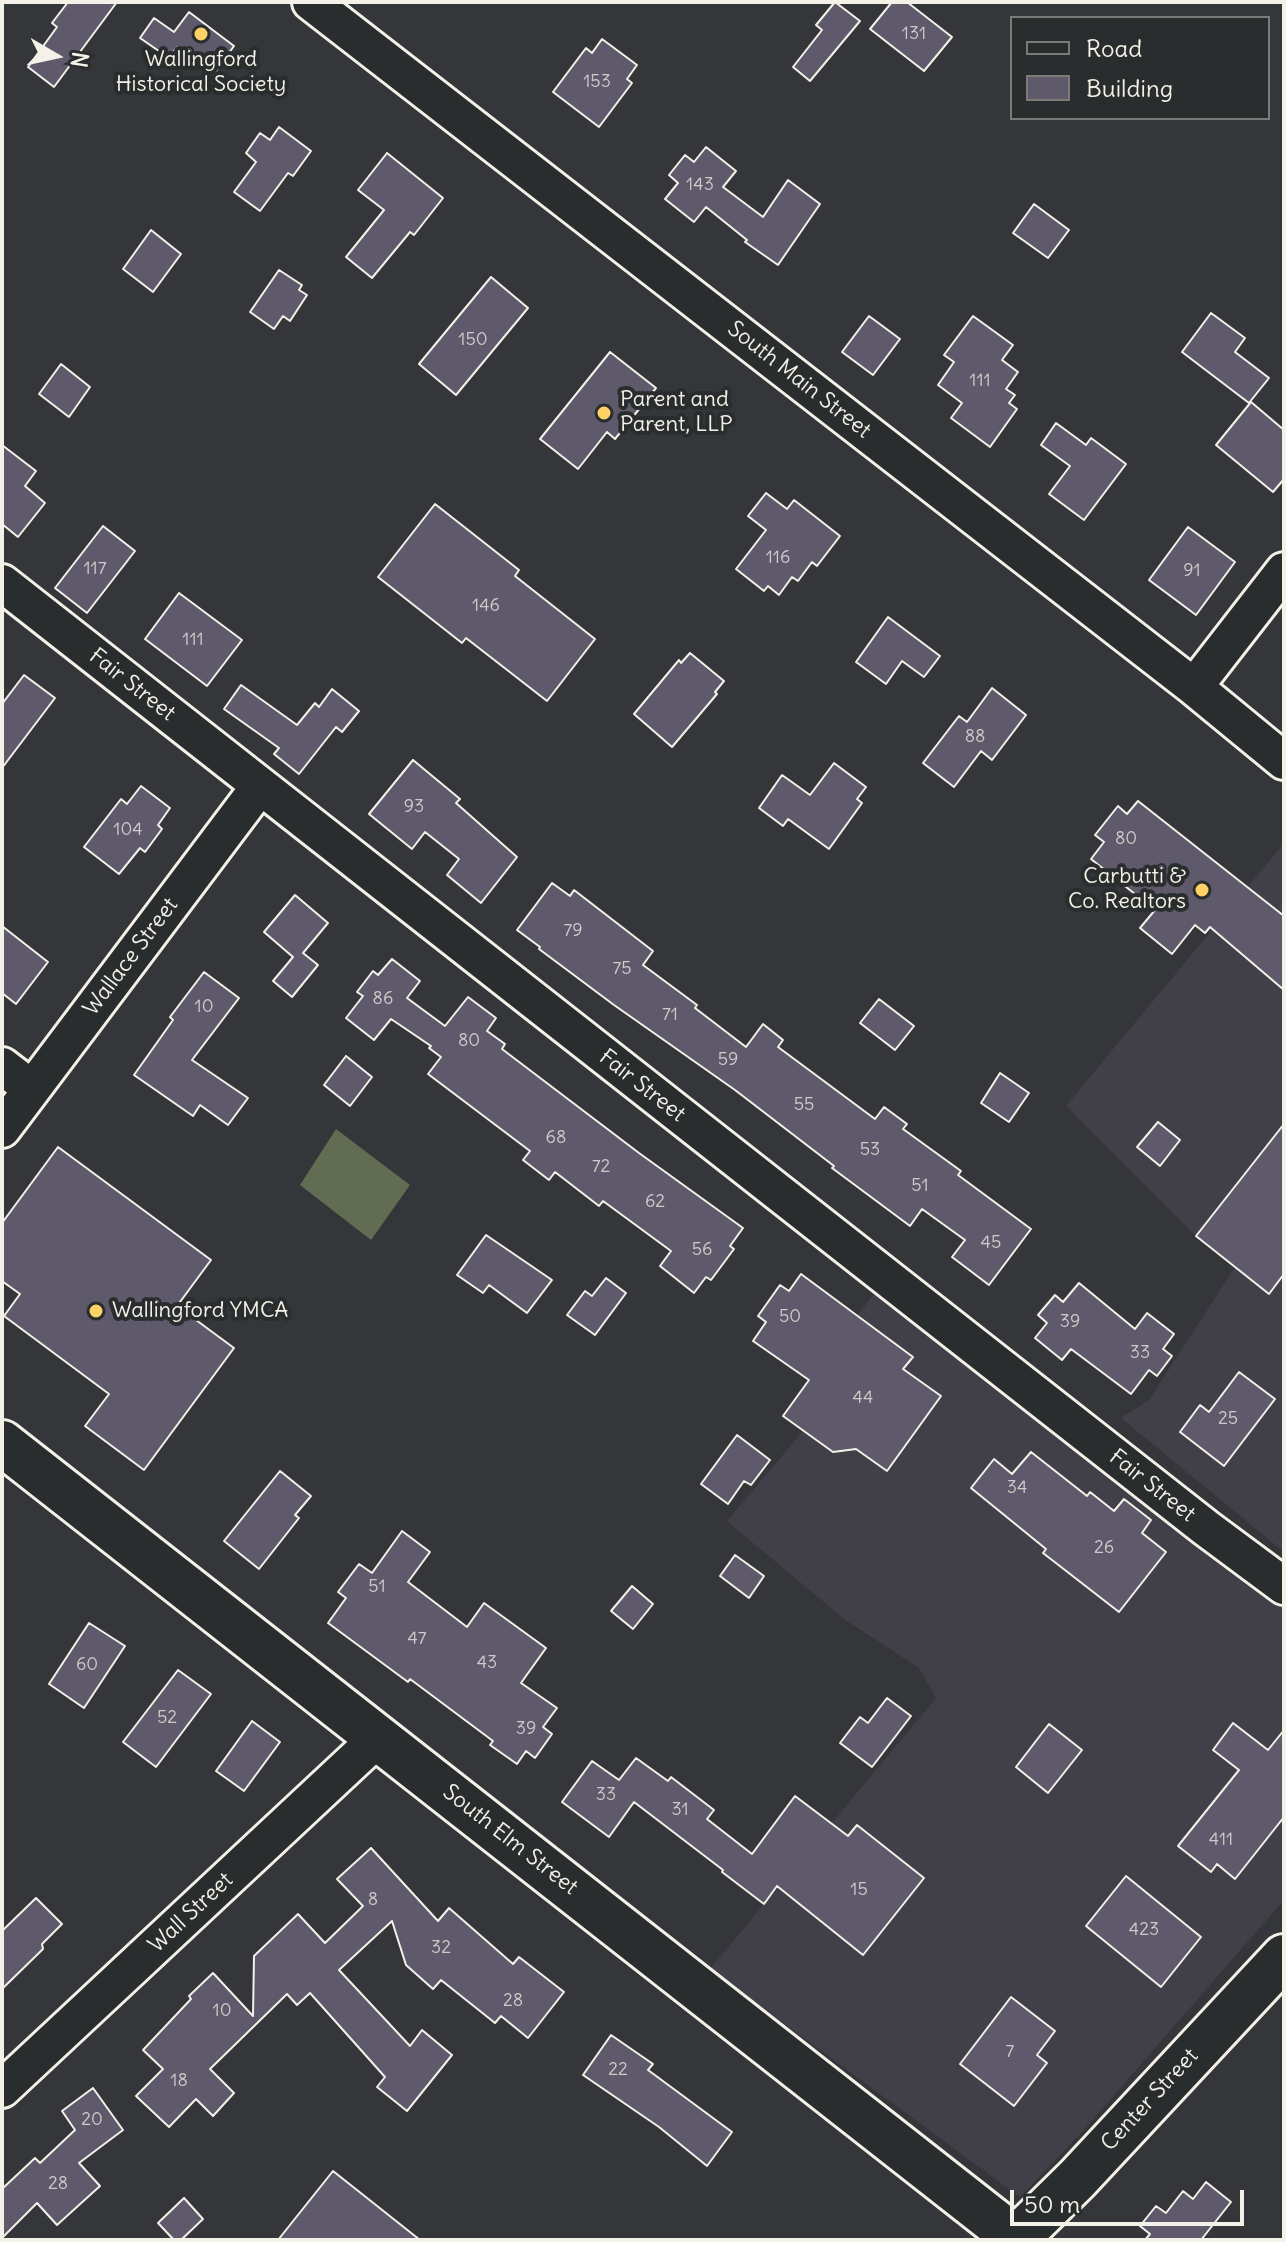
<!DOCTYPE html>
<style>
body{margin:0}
#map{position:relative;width:1286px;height:2242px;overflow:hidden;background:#34363a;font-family:Delius,sans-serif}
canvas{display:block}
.frame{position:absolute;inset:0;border:4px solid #f4f1e8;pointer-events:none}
.legend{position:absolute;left:1010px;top:16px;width:260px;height:104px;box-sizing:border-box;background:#2a2d2e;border:2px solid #7b7b78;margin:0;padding:10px 14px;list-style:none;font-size:24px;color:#f4f1e8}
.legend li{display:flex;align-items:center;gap:16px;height:40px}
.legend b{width:40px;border:2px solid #7b7b78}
.north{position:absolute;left:16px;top:16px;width:80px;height:80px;-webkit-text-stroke:6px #2a2d2e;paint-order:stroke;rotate:99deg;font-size:22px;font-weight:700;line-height:32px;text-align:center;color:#f4f1e8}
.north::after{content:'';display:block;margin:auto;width:28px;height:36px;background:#f4f1e8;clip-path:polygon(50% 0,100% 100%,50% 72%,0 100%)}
.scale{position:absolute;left:1010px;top:2190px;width:234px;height:36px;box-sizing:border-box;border:4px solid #f4f1e8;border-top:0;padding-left:10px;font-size:24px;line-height:28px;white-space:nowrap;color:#f4f1e8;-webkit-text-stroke:6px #2a2d2e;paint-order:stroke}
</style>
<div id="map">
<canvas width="1286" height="2242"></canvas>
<div class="frame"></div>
<ul class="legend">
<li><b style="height:10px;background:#2a2d2e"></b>Road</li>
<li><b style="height:22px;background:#5e596b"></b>Building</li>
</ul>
<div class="north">N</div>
<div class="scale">50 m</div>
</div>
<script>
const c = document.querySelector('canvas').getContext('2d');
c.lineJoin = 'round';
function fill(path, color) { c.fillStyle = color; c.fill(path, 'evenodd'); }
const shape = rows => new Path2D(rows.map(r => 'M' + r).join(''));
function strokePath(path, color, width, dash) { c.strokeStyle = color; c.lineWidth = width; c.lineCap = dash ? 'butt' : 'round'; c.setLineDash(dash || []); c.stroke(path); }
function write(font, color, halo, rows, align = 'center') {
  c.font = font + ' Delius,sans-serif'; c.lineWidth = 8; c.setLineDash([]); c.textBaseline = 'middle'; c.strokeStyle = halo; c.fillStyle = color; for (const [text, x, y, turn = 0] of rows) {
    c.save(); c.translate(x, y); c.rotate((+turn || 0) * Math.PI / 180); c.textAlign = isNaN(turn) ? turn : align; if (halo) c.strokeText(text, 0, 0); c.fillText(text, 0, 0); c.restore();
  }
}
const built = shape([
 [1284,843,1284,1552,1121,1418,1149,1400,1235,1267,1196,1236,1066,1106],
 [875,1292,1284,1609,1284,1900,1082,2132,1020,2197,710,1969,936,1698,919,1668,844,1619,727,1521,803,1431,783,1416]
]);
const green = shape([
 [336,1129,410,1185,371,1240,300,1185]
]);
const building = shape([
 [68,2,117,2,54,87,28,67,57,27,52,23,68,2],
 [835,2,860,21,810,81,793,67,822,30,816,25,835,2],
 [892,2,907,2,952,37,924,71,870,29,892,2],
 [189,12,234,46,214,74,177,47,169,58,140,38,154,18,174,32,189,12],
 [602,39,637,65,627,79,632,83,599,127,553,92,586,48,592,53,602,39],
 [279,127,311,151,293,176,288,173,260,211,234,192,256,162,246,153,260,133,270,140,279,127],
 [706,147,736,171,723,187,763,217,788,180,820,204,778,265,745,242,747,240,706,207,694,222,665,199,678,183,669,175,685,155,694,162,706,147],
 [387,153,443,198,414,235,410,232,372,278,346,257,384,210,358,190,387,153],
 [1034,204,1069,230,1048,258,1013,233,1034,204],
 [151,230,181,254,153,292,123,269,151,230],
 [279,270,302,285,299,290,307,295,290,321,283,316,274,329,250,312,279,270],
 [491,277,528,308,456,395,419,364,491,277],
 [1211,313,1245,338,1235,352,1269,378,1249,403,1182,352,1211,313],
 [869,316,900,339,873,375,842,352,869,316],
 [973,316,1013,345,1002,360,1018,372,1006,389,1015,395,1009,403,1017,409,990,447,951,418,962,403,938,385,954,362,944,355,973,316],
 [610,352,656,388,615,439,607,432,578,469,540,439,610,352],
 [61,364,90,387,69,417,39,394,61,364],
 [1251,402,1284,430,1284,479,1273,492,1216,445,1251,402],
 [1056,423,1086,445,1091,438,1126,464,1084,520,1049,494,1070,466,1041,445,1056,423],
 [2,445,36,471,25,486,45,503,18,537,2,524,2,445],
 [766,493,787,509,794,500,840,536,817,566,812,562,798,581,792,577,779,595,768,586,764,591,736,569,766,530,748,516,766,493],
 [435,504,519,570,515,576,595,639,547,701,466,638,462,643,378,577,435,504],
 [103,526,135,551,87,613,55,588,103,526],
 [1188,527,1235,562,1196,615,1149,580,1188,527],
 [179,593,242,640,207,686,145,639,179,593],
 [888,617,940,656,924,677,902,661,886,684,856,662,888,617],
 [690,653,724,681,715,692,717,694,672,747,634,714,679,660,681,663,690,653],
 [24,675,55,698,2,768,2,704,24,675],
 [241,685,297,725,315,703,319,707,332,689,359,711,342,732,336,727,299,774,274,754,279,748,224,709,241,685],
 [992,688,1026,715,992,760,981,751,954,787,923,763,959,716,967,722,992,688],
 [413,760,460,799,456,803,517,857,481,903,447,875,459,859,425,832,412,849,369,814,413,760],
 [834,763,866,787,857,799,862,803,829,849,788,819,783,826,759,808,782,775,810,795,834,763],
 [141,786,170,808,158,825,162,829,145,852,140,848,119,874,84,847,121,799,127,804,141,786],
 [1138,801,1284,916,1284,990,1210,927,1205,933,1195,925,1172,954,1140,928,1155,910,1091,859,1104,842,1095,835,1118,806,1127,814,1138,801],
 [552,883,570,896,574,890,653,951,643,965,697,1005,695,1008,746,1047,763,1024,783,1040,778,1047,875,1119,884,1107,907,1124,903,1129,961,1171,958,1175,1031,1229,989,1285,952,1257,965,1240,922,1209,910,1226,832,1168,834,1166,735,1090,614,1005,539,949,540,947,517,930,552,883],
 [295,895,328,923,303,953,318,965,292,997,273,981,293,957,264,932,295,895],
 [2,926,48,962,16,1004,2,993,2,926],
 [392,959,420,981,407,998,445,1026,468,997,496,1018,487,1031,505,1044,502,1049,639,1153,743,1228,730,1246,734,1249,711,1280,706,1277,694,1293,660,1266,671,1251,603,1201,599,1206,555,1172,549,1180,523,1160,530,1151,428,1074,441,1057,429,1048,431,1046,391,1019,374,1040,346,1018,363,996,357,992,373,971,378,975,392,959],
 [204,972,239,998,192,1060,248,1098,228,1125,200,1105,193,1116,134,1075,173,1020,170,1017,204,972],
 [879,999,914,1026,895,1050,860,1023,879,999],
 [346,1056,372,1077,350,1106,324,1085,346,1056],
 [1000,1073,1029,1093,1009,1122,981,1103,1000,1073],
 [1158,1122,1180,1140,1160,1166,1137,1147,1158,1122],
 [1284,1124,1284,1274,1269,1294,1196,1236,1284,1124],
 [58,1147,211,1260,177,1306,234,1348,144,1470,85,1426,109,1394,4,1316,20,1294,2,1281,2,1223,58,1147],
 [486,1235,552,1280,527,1313,489,1285,483,1293,457,1275,486,1235],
 [801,1274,913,1357,903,1369,941,1396,887,1471,856,1449,833,1452,783,1416,809,1380,753,1341,766,1322,758,1316,780,1285,789,1291,801,1274],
 [606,1278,626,1293,595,1335,567,1315,585,1291,592,1296,606,1278],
 [1079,1283,1135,1329,1147,1313,1174,1334,1163,1349,1172,1356,1157,1376,1149,1370,1131,1394,1071,1349,1062,1360,1035,1338,1047,1323,1038,1315,1055,1295,1063,1302,1079,1283],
 [1239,1372,1275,1399,1224,1466,1180,1432,1200,1405,1209,1412,1239,1372],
 [737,1435,770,1460,751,1485,744,1481,728,1504,701,1484,737,1435],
 [1031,1452,1087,1496,1090,1492,1114,1511,1124,1499,1151,1520,1142,1533,1166,1552,1119,1612,1043,1553,1046,1549,971,1488,994,1459,1012,1474,1031,1452],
 [280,1471,311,1496,295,1515,299,1518,259,1569,224,1541,280,1471],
 [402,1531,430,1552,408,1582,467,1627,484,1603,546,1648,521,1683,557,1708,543,1727,552,1734,535,1758,526,1751,517,1764,490,1745,493,1741,410,1679,408,1682,328,1623,346,1598,338,1592,359,1564,372,1573,402,1531],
 [735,1555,764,1576,749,1598,720,1576,735,1555],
 [632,1586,653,1604,633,1629,611,1611,632,1586],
 [89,1623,125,1646,84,1708,49,1684,89,1623],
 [178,1670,211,1694,156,1767,123,1742,178,1670],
 [887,1698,911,1716,872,1767,840,1743,860,1717,868,1723,887,1698],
 [252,1721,280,1742,244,1791,216,1771,252,1721],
 [1233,1723,1268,1750,1284,1730,1284,1817,1235,1879,1217,1864,1211,1872,1178,1846,1239,1770,1213,1750,1233,1723],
 [1049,1724,1082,1750,1048,1793,1016,1767,1049,1724],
 [636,1758,668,1781,671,1777,714,1810,707,1819,752,1854,795,1796,848,1836,857,1825,924,1878,863,1955,777,1886,764,1904,722,1872,723,1870,634,1802,609,1837,562,1802,592,1761,619,1780,636,1758],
 [371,1848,438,1921,449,1908,513,1964,519,1957,564,1992,528,2038,501,2016,495,2023,441,1980,433,1989,406,1965,392,1921,339,1970,410,2046,422,2030,452,2055,407,2111,377,2087,385,2077,310,1993,297,2005,287,1994,210,2069,234,2093,213,2116,196,2099,169,2127,136,2096,163,2069,143,2050,191,1999,189,1996,213,1973,253,2016,254,1956,298,1914,325,1943,363,1906,337,1879,371,1848],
 [1126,1876,1201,1937,1161,1987,1086,1926,1126,1876],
 [36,1898,62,1924,42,1944,43,1949,2,1989,2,1931,36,1898],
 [1011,1997,1055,2031,1037,2055,1047,2063,1014,2106,960,2064,1011,1997],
 [611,2035,653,2064,648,2070,732,2132,707,2166,659,2127,583,2075,611,2035],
 [93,2088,123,2130,79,2163,100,2186,57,2225,37,2203,2,2238,2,2189,35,2158,40,2163,75,2130,62,2111,93,2088],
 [333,2171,420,2240,278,2240,333,2171],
 [1206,2182,1231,2202,1201,2240,1145,2240,1150,2234,1140,2226,1156,2206,1166,2213,1183,2191,1193,2199,1206,2182],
 [184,2198,203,2219,181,2240,174,2240,158,2223,184,2198]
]);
const street = shape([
 [311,2,1194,687,1284,761],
 [2,583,1206,1528,1284,1586],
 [1194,687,1284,571],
 [2,1066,32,1089],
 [2,1129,260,786],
 [2,2089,379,1737]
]);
const secondary = shape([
 [2,1443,1018,2240],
 [1015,2240,1077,2179,1284,1957]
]);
const markers = [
 [201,34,8,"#ffd166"],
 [604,413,8,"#ffd166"],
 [1202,890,8,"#ffd166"],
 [96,1311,8,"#ffd166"]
];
const numberNames = [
 ["131",914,34],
 ["153",597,82],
 ["143",700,185],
 ["150",473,340],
 ["111",980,381],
 ["116",778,558],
 ["117",95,569],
 ["91",1192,571],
 ["146",486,606],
 ["111",193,640],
 ["88",975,737],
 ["93",414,807],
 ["104",128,830],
 ["80",1126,839],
 ["79",573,931],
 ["75",622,969],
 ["86",383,999],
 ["10",204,1007],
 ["71",670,1015],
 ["80",469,1041],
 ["59",728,1060],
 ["55",804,1105],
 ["68",556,1138],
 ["53",870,1150],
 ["72",601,1167],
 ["51",920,1186],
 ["62",655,1202],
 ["45",991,1243],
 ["56",702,1250],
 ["50",790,1317],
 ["39",1070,1322],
 ["33",1140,1353],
 ["44",863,1398],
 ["25",1228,1419],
 ["34",1017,1488],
 ["26",1104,1548],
 ["51",377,1587],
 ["47",417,1639],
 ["43",487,1663],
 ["60",87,1665],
 ["52",167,1718],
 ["39",526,1729],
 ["33",606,1795],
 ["31",680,1810],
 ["411",1221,1840],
 ["15",859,1890],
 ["8",373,1900],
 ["423",1144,1930],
 ["32",441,1948],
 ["28",513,2001],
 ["10",222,2011],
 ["7",1010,2052],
 ["22",618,2070],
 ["18",179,2081],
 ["20",92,2120],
 ["28",58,2184]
];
const poiNames = [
 ["Wallingford",201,60,"center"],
 ["Historical Society",201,85,"center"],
 ["Parent and",620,400],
 ["Parent, LLP",620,425],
 ["Carbutti &",1186,877,"right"],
 ["Co. Realtors",1186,902,"right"],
 ["Wallingford YMCA",112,1311]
];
const streetNames = [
 ["South Main Street",799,380,38],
 ["Fair Street",132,685,38],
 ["Wallace Street",131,957,-53],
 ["Fair Street",642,1086,38],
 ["Fair Street",1152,1486,38],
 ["South Elm Street",510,1840,38],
 ["Wall Street",191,1913,-43],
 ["Center Street",1150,2100,-47]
];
fill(built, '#414049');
fill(green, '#616c53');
fill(building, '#5e596b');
strokePath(building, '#f4f1e8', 2);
strokePath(street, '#f4f1e8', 42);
strokePath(secondary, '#f4f1e8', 50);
strokePath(street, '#2a2d2e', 36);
strokePath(secondary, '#2a2d2e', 44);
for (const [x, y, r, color] of markers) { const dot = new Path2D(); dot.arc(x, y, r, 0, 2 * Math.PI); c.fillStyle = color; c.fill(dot); strokePath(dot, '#2a2d2e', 3); }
write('18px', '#cecbc9', null, numberNames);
write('22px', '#f4f1e8', '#2a2d2e', poiNames, 'left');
write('22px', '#f4f1e8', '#2a2d2e', streetNames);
</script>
